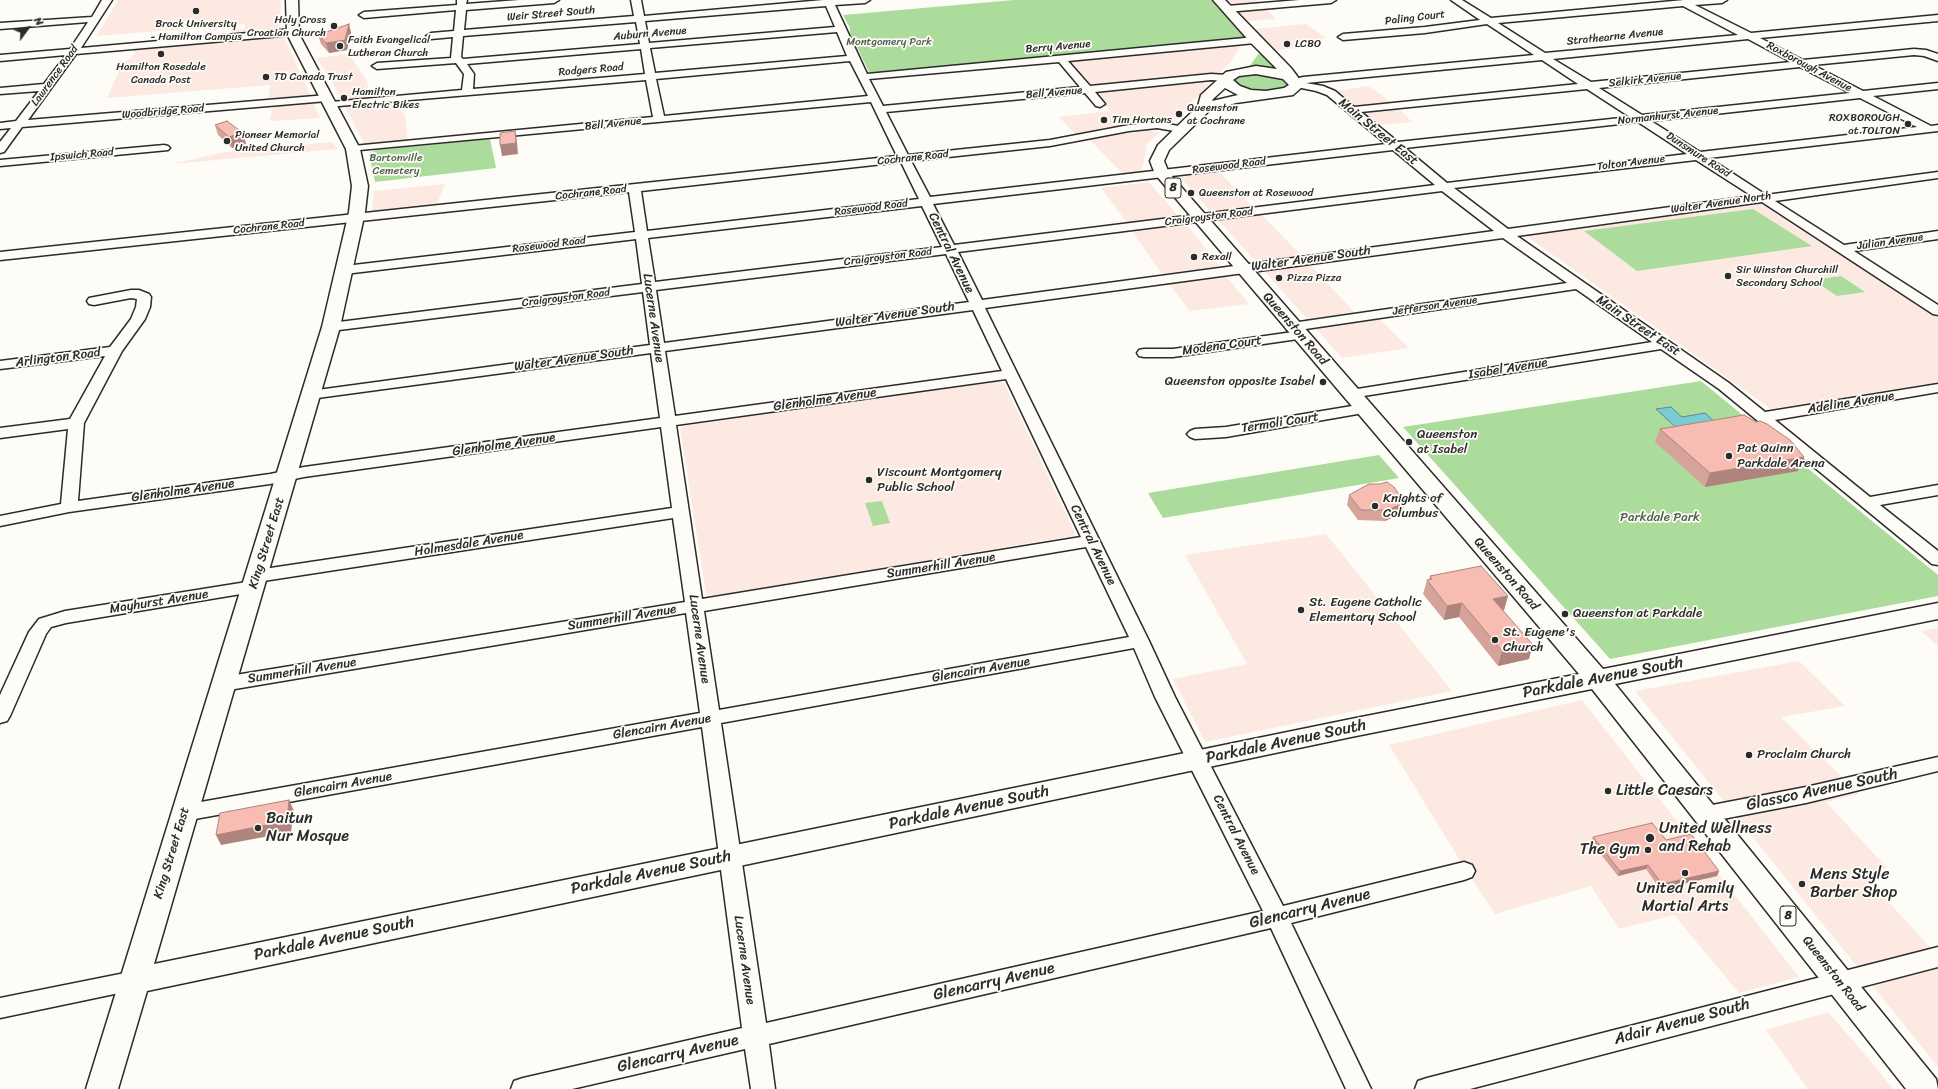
<!DOCTYPE html>
<style>
body{margin:0}
#map{position:relative;width:1938px;height:1089px;overflow:hidden;background:#fdfcf7;font-family:Sriracha,sans-serif}
canvas{display:block}
.north{position:absolute;left:8px;top:8px;width:40px;height:40px;-webkit-text-stroke:3px #fdfcf7;paint-order:stroke;rotate:58deg;font-size:11px;font-weight:700;line-height:16px;text-align:center;color:#2b2b2b}
.north::after{content:'';display:block;margin:auto;width:14px;height:18px;background:#2b2b2b;clip-path:polygon(50% 0,100% 100%,50% 72%,0 100%)}
</style>
<div id="map">
<canvas width="1938" height="1089"></canvas>
<div class="north">N</div>
</div>
<script>
const c = document.querySelector('canvas').getContext('2d');
c.lineJoin = 'round';
function fill(path, color) { c.fillStyle = color; c.fill(path, 'evenodd'); }
const shape = rows => new Path2D(rows.map(r => 'M' + r).join(''));
function strokePath(path, color, width, dash) { c.strokeStyle = color; c.lineWidth = width; c.lineCap = dash ? 'butt' : 'round'; c.setLineDash(dash || []); c.stroke(path); }
function write(font, color, halo, rows, align = 'center') {
  c.font = font + ' Sriracha,sans-serif'; c.lineWidth = 3.5; c.setLineDash([]); c.textBaseline = 'middle'; c.strokeStyle = halo; c.fillStyle = color; for (const [text, x, y, turn = 0] of rows) {
    c.save(); c.translate(x, y); c.rotate((+turn || 0) * Math.PI / 180); c.textAlign = isNaN(turn) ? turn : align; if (halo) c.strokeText(text, 0, 0); c.fillText(text, 0, 0); c.restore();
  }
}
const built = shape([
 [118,0,281,0,280,31,230,35,232,30,245,29,245,24,97,36],
 [1227,0,1258,0,1276,19,1247,21],
 [1306,24,1326,38,1314,42,1320,46,1275,50,1254,29],
 [283,35,311,96,268,100,270,85,107,98,122,65,135,54,133,48],
 [1241,45,1231,61,1199,96,1171,120,1107,127,1075,134,1059,117,1110,111,1069,61],
 [349,54,366,79,374,104,396,102,405,116,408,142,366,147,332,82,317,58],
 [1367,86,1374,89,1399,109,1412,122,1377,125,1338,91],
 [313,103,320,118,270,121,273,106],
 [1147,130,1160,132,1147,144,1142,171,1123,174,1089,139],
 [332,142,338,149,171,164,226,152],
 [1219,172,1302,256,1356,314,1372,312,1409,348,1342,358,1180,177],
 [1149,182,1179,217,1128,224,1101,188],
 [445,184,436,206,372,212,374,191],
 [1765,203,1938,318,1938,382,1771,409,1522,233],
 [1187,225,1220,266,1162,274,1132,231],
 [1226,276,1249,304,1190,311,1169,284],
 [995,381,1004,383,1075,533,1073,536,713,596,706,593,680,428,683,426],
 [1326,534,1452,691,1205,742,1173,679,1247,664,1185,555],
 [1938,628,1938,646,1921,631],
 [1799,661,1845,706,1781,717,1859,794,1826,802,1887,868,1864,875,1938,956,1938,1067,1635,691],
 [1582,700,1799,977,1739,993,1674,915,1619,929,1591,886,1495,914,1464,867,1389,745],
 [1828,1012,1868,1058,1893,1089,1808,1089,1766,1030]
]);
const green = shape([
 [1014,0,1211,0,1246,39,876,74,869,72,850,33,850,28,843,15],
 [1260,52,1261,53,1275,69,1249,67],
 [1249,72,1281,76,1290,84,1288,88,1264,93,1241,89,1233,81,1234,77],
 [490,139,496,168,375,182,369,153,376,150],
 [1753,209,1812,246,1637,271,1584,231],
 [1841,276,1865,292,1837,296,1813,280],
 [1701,381,1938,575,1938,596,1610,659,1403,427],
 [1379,455,1399,478,1163,518,1148,493],
 [882,501,890,523,873,526,865,503]
]);
const water = shape([
 [1671,407,1682,417,1705,413,1718,425,1680,431,1656,409,1671,407]
]);
const minor = shape([
 [102,0,112,0,81,48,293,29,298,32,293,35,76,54,28,120,327,95,332,98,327,101,22,127,4,152,0,153,0,142,11,128,0,129,0,123,16,121,39,91,0,94,0,88,44,84,66,55,0,61,0,55,70,49,88,22,0,29,0,23,92,17,102,0],
 [457,0,467,0,466,4,519,0,559,0,554,3,466,10,464,30,634,16,631,0,641,0,644,16,823,0,870,0,865,3,835,5,867,74,1255,37,1260,40,1255,43,1068,61,1090,86,1211,74,1228,75,1233,78,1228,81,1211,80,1095,92,1105,104,1100,107,1096,106,1085,93,886,112,908,155,1050,140,1129,125,1157,122,1184,127,1185,129,1180,132,1157,128,1129,131,1050,146,911,161,930,197,1386,144,1327,95,1316,91,1292,86,1291,84,1292,82,1299,81,1299,78,1303,77,1534,55,1487,24,1425,33,1343,40,1338,37,1343,34,1425,27,1480,20,1451,0,1462,0,1491,18,1684,0,1727,0,1722,3,1695,5,1751,33,1938,15,1938,21,1760,38,1803,60,1914,49,1926,50,1938,54,1938,61,1924,56,1914,55,1813,65,1863,91,1938,83,1938,89,1873,96,1931,126,1938,125,1938,131,1709,158,1766,195,1938,172,1938,178,1775,201,1844,245,1938,231,1938,239,1854,251,1938,305,1938,315,1933,314,1762,202,1517,236,1729,383,1765,412,1938,384,1938,392,1775,420,1870,497,1938,485,1938,495,1880,505,1938,551,1938,565,1932,564,1719,389,1661,349,1351,398,1346,397,1344,394,1346,391,1351,390,1652,342,1576,289,1292,331,1287,330,1285,327,1287,324,1292,323,1567,283,1503,238,985,308,1149,641,1175,697,1283,906,1464,862,1472,865,1475,871,1472,877,1464,880,1291,923,1371,1089,1346,1089,1271,928,769,1044,775,1089,751,1089,745,1049,572,1089,511,1089,514,1081,523,1078,742,1028,702,727,184,821,177,819,174,813,177,807,184,805,700,713,686,613,223,691,216,689,213,684,216,679,223,677,685,602,673,518,257,582,251,580,248,576,251,572,257,570,672,508,661,427,304,477,270,484,69,512,0,526,0,516,61,504,68,429,0,438,0,428,70,419,105,356,0,369,0,361,110,347,131,319,136,307,137,299,131,298,94,305,89,304,87,301,89,298,131,290,139,290,149,294,151,297,150,307,145,319,122,351,84,423,78,501,270,474,304,467,660,418,651,353,310,399,305,398,303,395,305,392,310,391,650,345,643,292,331,331,326,330,324,327,326,324,331,323,642,284,636,239,345,274,340,273,339,270,340,267,345,266,635,232,629,192,0,260,0,252,897,156,871,102,349,151,347,149,353,146,653,117,646,80,327,107,326,105,331,102,462,90,464,74,456,63,377,69,372,66,377,63,451,58,453,37,431,39,426,36,431,33,454,31,456,10,364,18,359,15,364,12,457,5,457,0],
 [826,6,835,27,649,43,645,21,826,6],
 [1683,6,1738,35,1545,53,1498,23,1683,6],
 [636,22,640,44,463,59,461,57,463,36,636,22],
 [837,32,847,56,655,73,650,48,837,32],
 [1748,39,1791,62,1591,82,1553,59,1748,39],
 [641,49,645,74,473,89,474,74,467,64,641,49],
 [1542,60,1578,84,1354,107,1335,91,1323,86,1306,83,1542,60],
 [850,61,868,96,664,116,656,79,850,61],
 [1059,62,1080,87,883,106,869,79,1059,62],
 [1800,67,1850,93,1642,115,1599,88,1800,67],
 [1587,89,1630,117,1398,142,1361,112,1587,89],
 [1860,98,1917,127,1700,152,1651,121,1860,98],
 [1638,122,1687,154,1447,183,1405,148,1638,122],
 [1393,150,1435,185,954,245,933,204,1393,150],
 [1696,160,1752,196,1508,229,1454,188,1696,160],
 [901,162,919,199,647,231,641,191,901,162],
 [1442,191,1494,231,982,300,958,252,1442,191],
 [922,206,942,247,655,282,648,238,922,206],
 [946,254,969,302,664,343,656,290,946,254],
 [973,310,1002,371,675,416,665,351,973,310],
 [1006,379,1081,537,702,599,676,425,1006,379],
 [1086,547,1129,637,719,710,704,611,1086,547],
 [1134,648,1155,697,1263,911,766,1023,721,723,1134,648],
 [1299,0,1336,0,1331,3,1227,12,1222,9,1227,6,1299,0],
 [164,145,168,146,170,148,168,150,0,166,0,160,164,145],
 [1300,331,1305,332,1307,335,1305,338,1173,357,1144,357,1139,356,1137,353,1139,350,1144,349,1173,349,1300,331],
 [1364,404,1369,406,1372,409,1369,412,1226,437,1195,439,1190,437,1187,434,1190,431,1195,429,1226,427,1364,404],
 [253,581,259,583,262,587,259,591,66,623,51,627,46,634,10,716,7,721,0,723,0,695,29,632,39,619,65,611,253,581],
 [1938,757,1938,771,1806,803,1707,822,1700,820,1697,814,1700,808,1707,806,1806,787,1938,757],
 [1938,947,1938,967,1470,1089,1415,1089,1418,1081,1427,1078,1938,947],
 [135,971,143,974,147,981,143,988,0,1018,0,998,135,971]
]);
const major = shape([
 [286,0,298,0,299,34,360,149,368,186,365,212,340,327,154,964,1351,719,1579,674,1155,174,1150,161,1158,145,1198,106,1201,95,1226,72,1256,66,1277,69,1251,43,1213,0,1225,0,1291,68,1303,84,1302,87,1293,95,1236,103,1210,110,1169,150,1164,161,1169,173,1603,669,1938,603,1938,619,1615,684,1936,1079,1938,1089,1906,1089,1592,689,1351,737,147,991,118,1089,86,1089,322,327,349,212,352,186,346,149,287,34,286,0],
 [1256,74,1283,79,1289,85,1284,88,1266,91,1251,90,1240,86,1233,80,1239,76,1256,74],
 [1225,88,1238,95,1212,101,1213,99,1225,88]
]);
const wall = shape([
 [349,24,351,33,347,50,329,53,321,44,318,35],
 [215,125,243,133,246,144,232,148,218,135],
 [1660,429,1798,471,1705,487,1655,442],
 [1349,495,1405,503,1402,513,1385,521,1358,520,1347,505],
 [1430,576,1508,596,1504,610,1503,610,1529,659,1498,666,1459,617,1444,620,1423,594,1427,580,1429,580],
 [1593,837,1666,840,1719,871,1717,876,1660,889,1646,869,1618,876,1591,842]
]);
const shadedWall = shape([
 [349,24,351,33,347,50,329,53,326,43],
 [515,131,517,142,518,154,502,156,500,145],
 [243,133,246,144,232,148,229,137],
 [1804,457,1798,471,1705,487,1710,473],
 [1405,503,1402,513,1385,521,1387,510],
 [1508,596,1504,610,1489,613,1493,599],
 [1462,603,1459,617,1444,620,1447,606],
 [1533,645,1529,659,1498,666,1502,651],
 [289,800,294,811,291,832,221,845,216,835],
 [1648,865,1646,869,1618,876,1620,871],
 [1719,871,1717,876,1660,889,1662,884]
]);
const building = shape([
 [349,24,345,40,326,43,318,35,349,24],
 [227,121,243,133,229,137,215,125,227,121],
 [515,131,516,143,500,145,500,133,515,131],
 [1744,415,1756,422,1760,421,1767,424,1790,440,1804,457,1710,473,1660,429,1744,415],
 [1387,482,1394,487,1405,503,1387,510,1361,510,1349,495,1369,484,1380,484,1387,482],
 [1481,566,1508,596,1493,599,1533,645,1502,651,1462,603,1447,606,1427,580,1432,579,1430,576,1481,566],
 [289,800,287,821,216,835,220,813,289,800],
 [1652,823,1666,840,1691,834,1719,871,1662,884,1648,865,1620,871,1593,837,1652,823]
]);
const markers = [
 [196,11,4,"#2b2b2b"],
 [334,26,4,"#2b2b2b"],
 [1287,44,4,"#2b2b2b"],
 [340,46,4,"#2b2b2b"],
 [161,54,4,"#2b2b2b"],
 [266,77,4,"#2b2b2b"],
 [344,98,4,"#2b2b2b"],
 [1179,114,4,"#2b2b2b"],
 [1104,120,4,"#2b2b2b"],
 [1908,124,4,"#2b2b2b"],
 [227,141,4,"#2b2b2b"],
 [1191,193,4,"#2b2b2b"],
 [1194,257,4,"#2b2b2b"],
 [1728,276,4,"#2b2b2b"],
 [1279,278,4,"#2b2b2b"],
 [1323,382,4,"#2b2b2b"],
 [1409,442,4,"#2b2b2b"],
 [1729,456,4,"#2b2b2b"],
 [869,480,4,"#2b2b2b"],
 [1375,506,4,"#2b2b2b"],
 [1301,610,4,"#2b2b2b"],
 [1565,614,4,"#2b2b2b"],
 [1495,640,4,"#2b2b2b"],
 [1749,755,4,"#2b2b2b"],
 [1608,791,4,"#2b2b2b"],
 [258,828,4,"#2b2b2b"],
 [1650,838,5,"#2b2b2b"],
 [1648,850,4,"#2b2b2b"],
 [1685,873,4,"#2b2b2b"],
 [1802,884,4,"#2b2b2b"]
];
const farStreetnames = [
 ["Weir Street South",551,14,-5],
 ["Paling Court",1415,18,-7],
 ["Auburn Avenue",650,34,-5],
 ["Strathearne Avenue",1615,37,-6],
 ["Berry Avenue",1058,47,-5],
 ["Roxborough Avenue",1809,67,28],
 ["Rodgers Road",591,70,-5],
 ["Lawrence Road",55,76,-54],
 ["Selkirk Avenue",1645,80,-6],
 ["Bell Avenue",1054,93,-5],
 ["Woodbridge Road",163,112,-5],
 ["Normanhurst Avenue",1668,116,-6],
 ["Bell Avenue",613,124,-6],
 ["Ipswich Road",82,155,-5],
 ["Dunsmure Road",1698,155,33],
 ["Cochrane Road",913,158,-6],
 ["Tolton Avenue",1631,163,-7],
 ["Rosewood Road",1229,166,-7],
 ["Cochrane Road",591,193,-6],
 ["Walter Avenue North",1721,203,-8],
 ["Rosewood Road",871,208,-7],
 ["Craigroyston Road",1209,217,-7],
 ["Cochrane Road",269,227,-6],
 ["Julian Avenue",1890,242,-8],
 ["Rosewood Road",549,245,-7],
 ["Craigroyston Road",888,257,-7],
 ["Craigroyston Road",566,298,-7],
 ["Jefferson Avenue",1435,306,-8]
];
const farPoinames = [
 ["Holy Cross",326,20,"right"],
 ["Croatian Church",326,33,"right"],
 ["Brock University",196,24,"center"],
 ["- Hamilton Campus",196,37,"center"],
 ["Faith Evangelical",348,40],
 ["Lutheran Church",348,53],
 ["LCBO",1295,44],
 ["Hamilton Rosedale",161,67,"center"],
 ["Canada Post",161,80,"center"],
 ["TD Canada Trust",274,77],
 ["Hamilton",352,92],
 ["Electric Bikes",352,105],
 ["Queenston",1187,108],
 ["at Cochrane",1187,121],
 ["ROXBOROUGH",1900,118,"right"],
 ["at TOLTON",1900,131,"right"],
 ["Tim Hortons",1112,120],
 ["Pioneer Memorial",235,135],
 ["United Church",235,148],
 ["Queenston at Rosewood",1199,193],
 ["Rexall",1202,257],
 ["Sir Winston Churchill",1736,270],
 ["Secondary School",1736,283],
 ["Pizza Pizza",1287,278]
];
const farParknames = [
 ["Montgomery Park",889,42],
 ["Bartonville",396,158],
 ["Cemetery",396,171]
];
const shields = [
 [1173,188,16],
 [1788,916,16]
];
const shieldNames = [
 ["8",1173,188],
 ["8",1788,916]
];
const streetNames = [
 ["Main Street East",1378,132,39],
 ["Central Avenue",951,253,64],
 ["Walter Avenue South",1311,259,-8],
 ["Walter Avenue South",895,315,-8],
 ["Lucerne Avenue",653,318,82],
 ["Main Street East",1638,326,34],
 ["Queenston Road",1295,329,49],
 ["Modena Court",1222,346,-8],
 ["Arlington Road",58,358,-7],
 ["Walter Avenue South",574,359,-8],
 ["Isabel Avenue",1508,369,-9],
 ["Glenholme Avenue",825,400,-8],
 ["Adeline Avenue",1851,403,-9],
 ["Termoli Court",1280,423,-9],
 ["Glenholme Avenue",504,445,-8],
 ["Glenholme Avenue",183,491,-8],
 ["King Street East",267,543,-73],
 ["Holmesdale Avenue",469,544,-9],
 ["Central Avenue",1093,545,64],
 ["Summerhill Avenue",941,566,-9],
 ["Queenston Road",1506,574,49],
 ["Mayhurst Avenue",159,602,-9],
 ["Summerhill Avenue",622,618,-9],
 ["Lucerne Avenue",699,639,82],
 ["Glencairn Avenue",981,670,-10],
 ["Summerhill Avenue",302,671,-9],
 ["Glencairn Avenue",662,727,-10],
 ["Glencairn Avenue",343,785,-10],
 ["Central Avenue",1236,835,63],
 ["King Street East",172,853,-73],
 ["Lucerne Avenue",744,960,82],
 ["Queenston Road",1833,974,52]
];
const poiNames = [
 ["Queenston opposite Isabel",1315,382,"right"],
 ["Queenston",1417,435],
 ["at Isabel",1417,450],
 ["Pat Quinn",1737,449],
 ["Parkdale Arena",1737,464],
 ["Viscount Montgomery",877,473],
 ["Public School",877,488],
 ["Knights of",1383,499],
 ["Columbus",1383,514],
 ["St. Eugene Catholic",1309,603],
 ["Elementary School",1309,618],
 ["Queenston at Parkdale",1573,614],
 ["St. Eugene's",1503,633],
 ["Church",1503,648],
 ["Proclaim Church",1757,755]
];
const parkNames = [
 ["Parkdale Park",1660,518]
];
const nearStreetnames = [
 ["Parkdale Avenue South",1603,678,-11],
 ["Parkdale Avenue South",1286,742,-12],
 ["Glassco Avenue South",1822,790,-12],
 ["Parkdale Avenue South",969,808,-12],
 ["Parkdale Avenue South",651,873,-12],
 ["Glencarry Avenue",1310,909,-14],
 ["Parkdale Avenue South",334,939,-12],
 ["Glencarry Avenue",994,982,-13],
 ["Adair Avenue South",1682,1022,-15],
 ["Glencarry Avenue",678,1054,-13]
];
const nearPoinames = [
 ["Little Caesars",1616,791],
 ["Baitun",266,819],
 ["Nur Mosque",266,837],
 ["United Wellness",1659,829],
 ["and Rehab",1659,847],
 ["The Gym",1640,850,"right"],
 ["Mens Style",1810,875],
 ["Barber Shop",1810,893],
 ["United Family",1685,889,"center"],
 ["Martial Arts",1685,907,"center"]
];
fill(built, '#fce9e2');
fill(green, '#abdc9c');
fill(water, '#7acbd2');
strokePath(water, '#5a8b8f', 1);
strokePath(minor, '#2b2b2b', 3);
strokePath(major, '#2b2b2b', 3);
fill(minor, '#fdfcf7');
fill(major, '#fdfcf7');
fill(wall, '#d5a399');
fill(shadedWall, '#ae847d');
fill(building, '#f8bdb2');
strokePath(building, '#ae847d', 1);
for (const [x, y, r, color] of markers) { const dot = new Path2D(); dot.arc(x, y, r, 0, 2 * Math.PI); c.fillStyle = color; c.fill(dot); strokePath(dot, '#fdfcf7', 1.5); }
write('11px', '#2b2b2b', '#fdfcf7', farStreetnames);
write('11px', '#2b2b2b', '#fdfcf7', farPoinames, 'left');
write('11px', '#51604d', '#fdfcf7', farParknames);
for (const [x, y, w] of shields) { const box = new Path2D(); box.roundRect(x - w / 2, y - 10, w, 20, 3); c.fillStyle = '#fdfcf7'; c.fill(box); strokePath(box, '#2b2b2b', 1); }
write('bold 12px', '#2b2b2b', null, shieldNames);
write('13px', '#2b2b2b', '#fdfcf7', streetNames);
write('13px', '#2b2b2b', '#fdfcf7', poiNames, 'left');
write('13px', '#51604d', '#fdfcf7', parkNames);
write('16px', '#2b2b2b', '#fdfcf7', nearStreetnames);
write('16px', '#2b2b2b', '#fdfcf7', nearPoinames, 'left');
</script>
